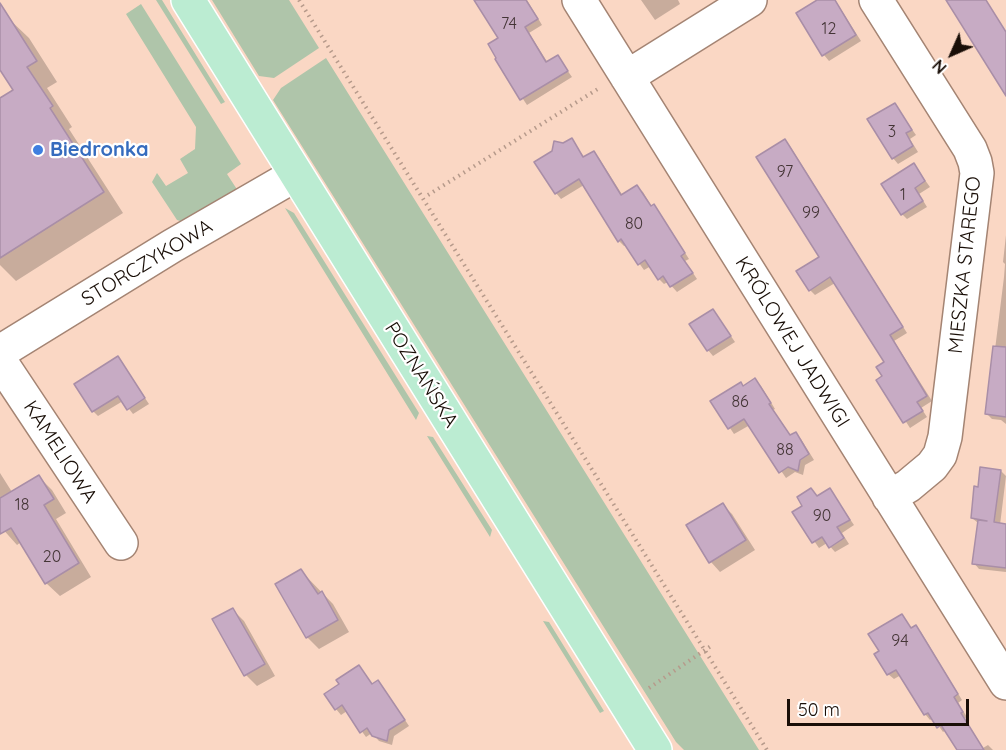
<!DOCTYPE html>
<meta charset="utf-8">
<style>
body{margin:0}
#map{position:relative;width:1006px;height:750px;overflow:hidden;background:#fad7c4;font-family:Quicksand,sans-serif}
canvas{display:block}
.north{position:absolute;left:922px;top:24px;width:60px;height:60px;-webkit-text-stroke:4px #fff;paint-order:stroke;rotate:225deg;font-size:16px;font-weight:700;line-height:24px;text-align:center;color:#190e07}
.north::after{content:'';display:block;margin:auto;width:21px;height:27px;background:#190e07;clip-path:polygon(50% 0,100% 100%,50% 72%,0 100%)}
.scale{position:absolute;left:787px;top:699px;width:182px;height:27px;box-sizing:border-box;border:3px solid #190e07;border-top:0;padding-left:8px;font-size:18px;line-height:21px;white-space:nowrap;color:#190e07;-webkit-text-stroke:4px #fff;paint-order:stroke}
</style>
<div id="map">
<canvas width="1006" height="750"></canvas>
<div class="north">N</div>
<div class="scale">50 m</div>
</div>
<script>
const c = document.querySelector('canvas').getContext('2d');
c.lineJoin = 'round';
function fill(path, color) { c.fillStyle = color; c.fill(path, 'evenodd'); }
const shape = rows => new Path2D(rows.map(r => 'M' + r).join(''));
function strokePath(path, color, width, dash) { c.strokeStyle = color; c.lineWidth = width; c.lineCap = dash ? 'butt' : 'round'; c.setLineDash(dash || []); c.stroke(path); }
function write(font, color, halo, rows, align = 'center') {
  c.font = font + ' Quicksand,sans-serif'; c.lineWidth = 4.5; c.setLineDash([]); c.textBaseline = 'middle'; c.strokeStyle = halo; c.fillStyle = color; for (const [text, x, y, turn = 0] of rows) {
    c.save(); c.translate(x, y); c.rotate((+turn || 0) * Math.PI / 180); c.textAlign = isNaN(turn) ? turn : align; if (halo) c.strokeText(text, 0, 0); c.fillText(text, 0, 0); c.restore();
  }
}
const green = shape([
 [156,0,162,0,225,102,221,104],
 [212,0,289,0,319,48,274,78,259,76],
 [141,4,241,164,227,174,240,194,186,223,177,220,152,182,157,173,166,186,188,173,180,159,195,149,196,127,126,14],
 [326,58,759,750,684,750,676,742,273,100,281,88],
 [285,208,294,213,419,413,416,420],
 [427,436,433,437,492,530,490,537],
 [543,621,549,622,604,711,600,713]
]);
const shadow = shape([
 [481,0,527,0,542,25,529,33,548,63,557,56,572,77,527,105,497,60,500,38],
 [641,0,678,0,680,4,655,20],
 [820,0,835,0,861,41,829,61,824,55,798,14],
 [8,18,29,38,57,82,47,88,72,127,69,129,123,213,16,281,0,265,0,100,15,90,0,67,0,23],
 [894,104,916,135,910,139,918,152,898,164,893,158],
 [571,140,585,158,593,153,599,158,623,196,637,187,643,192,652,207,654,206,659,212,689,259,685,261,697,279,677,292,668,282,664,284,659,279,651,266,644,270,626,245,624,246,619,241,584,185,561,199,556,193,564,145],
 [785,141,790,146,907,333,894,341,932,401,921,408,927,417,910,428,879,380,884,377,886,363,835,283,815,295,810,290,821,257],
 [914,165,930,187,919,194,927,207,907,219,902,214],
 [1006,235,1006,424,1001,420,992,419,987,414,1004,277,1005,264,1003,262],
 [713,310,735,342,713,356,708,350],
 [118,358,149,404,133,414,123,401,98,416,93,411],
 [755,380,761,386,775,409,773,410,791,436,795,434,801,439,814,460,805,465,803,475,795,472,786,478,750,425,734,434,712,401,741,384,744,387],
 [1001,471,1006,476,1000,525,1006,526,1006,572,979,569,974,563,978,523,972,518,980,488],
 [0,473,12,492,39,477,52,490,66,513,56,519,91,577,60,596,46,583,21,542,17,545,0,526],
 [830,490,854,525,842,533,849,544,835,552,827,543,819,548,794,512],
 [723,505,732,514,755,550,720,572,711,562,688,526],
 [301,571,333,604,349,632,319,649,307,637,277,585],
 [233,610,244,621,275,676,257,686,246,675],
 [902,616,912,629,916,627,921,632,962,700,958,703,967,717,965,719,983,748,988,745,993,750,959,750,946,730,943,732,933,718,930,720,925,714,901,675,894,679,888,674,881,651],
 [359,667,373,685,378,682,383,687,409,726,394,736,392,745,379,741,372,733,366,737,347,711,341,715,336,709,341,684]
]);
const building = shape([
 [474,0,526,0,538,19,525,27,546,62,558,55,568,71,520,100,495,59,496,58,488,44,498,38,474,0],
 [817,0,835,0,856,35,822,56,796,13,817,0],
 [946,0,986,0,1006,32,1006,96,946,0],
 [0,3,37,61,27,67,53,106,50,108,104,192,0,258,0,98,13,90,0,70,0,3],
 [895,103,912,130,906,133,913,146,892,159,867,119,895,103],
 [572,138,583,157,594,151,621,195,637,185,651,206,654,204,685,253,681,256,693,273,670,287,663,276,658,280,645,260,638,265,621,239,618,242,579,179,555,194,534,162,552,151,554,141,563,143,572,138],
 [785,139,903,327,890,335,927,396,917,402,923,411,903,423,876,380,882,376,876,367,884,362,830,277,809,291,796,271,819,257,756,157,785,139],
 [914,163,925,181,915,188,923,201,901,215,881,184,914,163],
 [713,309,731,336,707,351,689,324,713,309],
 [993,346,1006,347,1006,417,985,414,993,346],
 [118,356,145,398,127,410,118,396,92,412,74,384,118,356],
 [755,378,771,403,769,404,790,435,796,432,809,454,800,460,798,471,788,467,779,473,744,419,728,429,710,401,741,382,743,386,755,378],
 [980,467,1001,470,994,522,1006,524,1006,568,972,564,978,520,987,521,971,518,974,486,978,487,980,467],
 [39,475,54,499,44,505,79,563,45,584,11,528,0,534,0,498,39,475],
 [811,488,817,496,830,488,850,520,837,527,844,538,829,548,822,537,812,543,792,512,802,506,797,497,811,488],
 [723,503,746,540,709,563,686,525,723,503],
 [301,569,318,594,322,591,338,620,306,638,275,584,301,569],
 [233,608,265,664,244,676,212,619,233,608],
 [902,614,911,628,916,625,927,643,958,694,954,697,963,712,961,713,984,750,957,750,941,725,937,728,928,713,924,715,896,670,887,675,874,654,879,651,868,634,902,614],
 [359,665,372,684,378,680,405,720,389,730,387,741,372,736,367,728,360,733,342,705,335,710,324,694,339,684,336,680,359,665]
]);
const path = shape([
 [299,0,767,750],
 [428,195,601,87],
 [649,688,711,646]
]);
const minor = shape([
 [579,0,1006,683],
 [876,0,970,149,975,162,977,173,945,437,940,455,932,466,908,486,889,497],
 [627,77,750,0],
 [0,352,172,246,295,175],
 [0,361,121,543]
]);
const major = shape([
 [188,0,655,750]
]);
const markers = [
 [38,150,6,"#3f7fe0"]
];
const numberNames = [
 ["74",509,24],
 ["12",829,29],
 ["3",892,132],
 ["97",785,172],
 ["1",903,195],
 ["99",811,213],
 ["80",634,224],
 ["86",740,402],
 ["88",785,450],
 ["18",22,505],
 ["90",822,516],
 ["20",52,557],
 ["94",900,641]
];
const shopNames = [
 ["Biedronka",50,150]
];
const streetNames = [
 ["STORCZYKOWA",147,263,-31],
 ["MIESZKA STAREGO",965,265,-84],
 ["KRÓLOWEJ JADWIGI",792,342,58],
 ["POZNAŃSKA",421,375,58],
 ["KAMELIOWA",60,452,57]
];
fill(green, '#afc5aa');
fill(shadow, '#0003');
fill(building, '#c7abc4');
strokePath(building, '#a98ea7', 1.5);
strokePath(minor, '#a48473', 36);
strokePath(major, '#fff', 36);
strokePath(path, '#b69a8b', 4, [1.5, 4.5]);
strokePath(minor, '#fff', 33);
strokePath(major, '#bbecd2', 33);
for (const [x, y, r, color] of markers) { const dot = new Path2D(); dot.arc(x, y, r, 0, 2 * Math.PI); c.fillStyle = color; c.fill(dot); strokePath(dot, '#fff', 2); }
write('16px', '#443536', null, numberNames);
write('bold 20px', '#366cbe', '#fff', shopNames, 'left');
write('20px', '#190e07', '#fff', streetNames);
</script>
